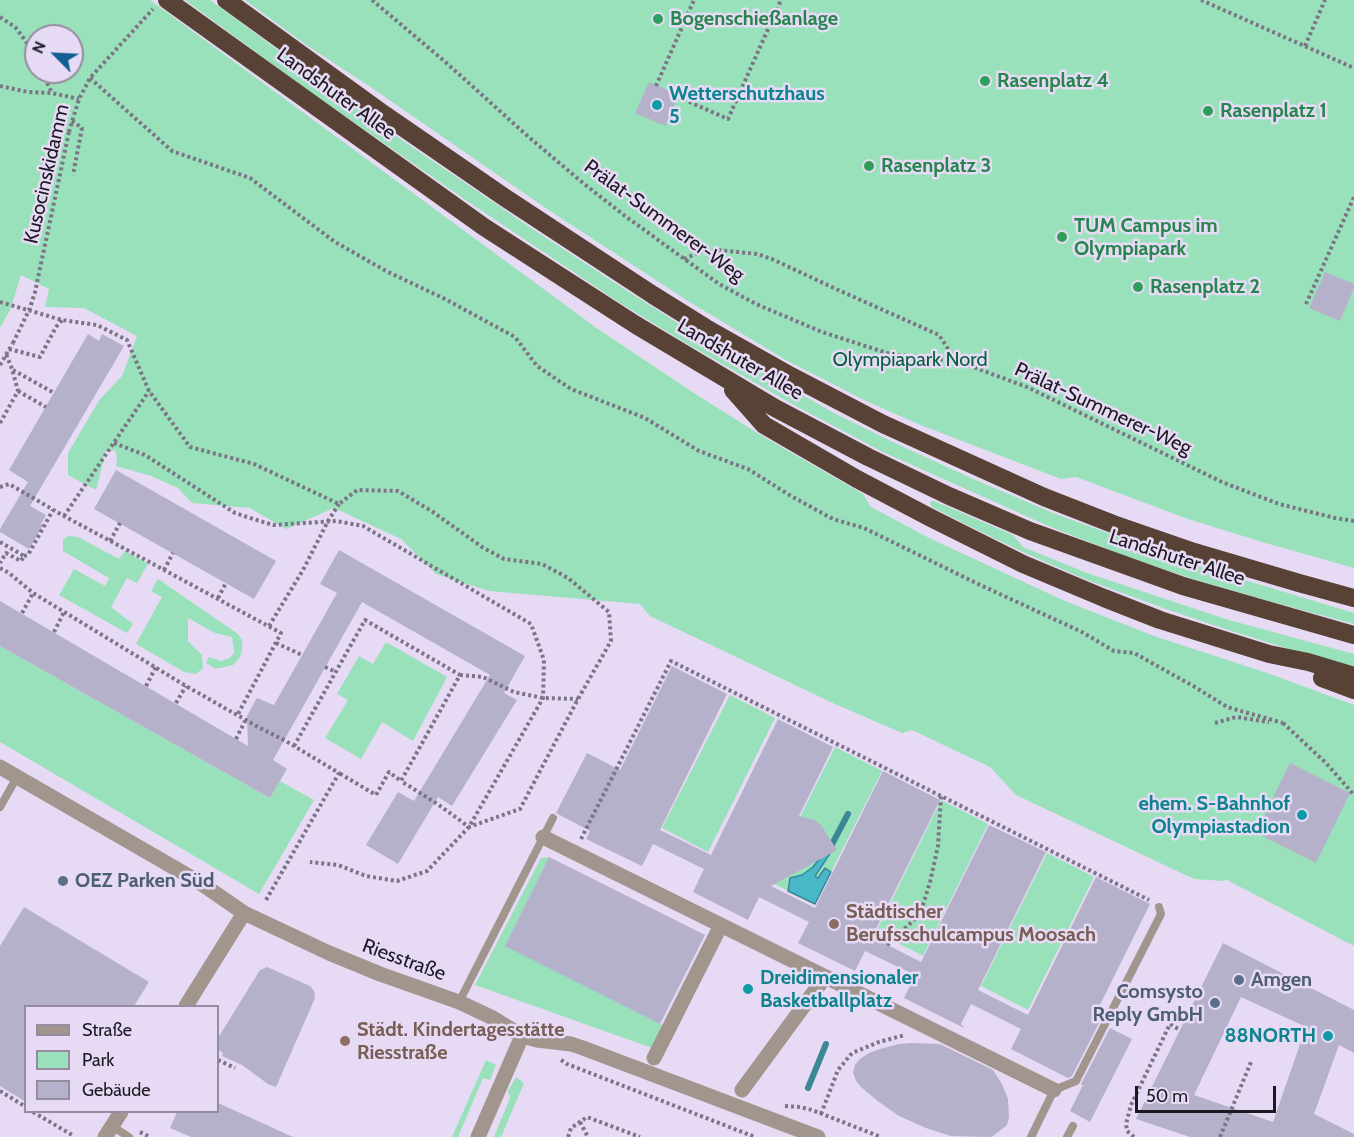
<!DOCTYPE html>
<meta charset="utf-8">
<style>
body{margin:0}
#map{position:relative;width:1354px;height:1137px;overflow:hidden;background:#e6daf4;font-family:Cabin,sans-serif}
canvas{display:block}
.legend{position:absolute;left:24px;top:1005px;width:195px;height:108px;box-sizing:border-box;background:#e6daf4;border:2px solid #968ca0;margin:0;padding:8px 10px;list-style:none;font-size:18px;color:#1d1822}
.legend li{display:flex;align-items:center;gap:12px;height:30px}
.legend b{width:30px;border:2px solid #968ca0}
.north{position:absolute;left:24px;top:24px;width:60px;height:60px;box-sizing:border-box;background:#e6daf4;border:2px solid #968ca0;border-radius:50%;rotate:294deg;font-size:16px;font-weight:700;line-height:24px;text-align:center;color:#1d1822}
.north::after{content:'';display:block;margin:auto;width:21px;height:27px;background:#135e92;clip-path:polygon(50% 0,100% 100%,50% 72%,0 100%)}
.scale{position:absolute;left:1135px;top:1086px;width:141px;height:27px;box-sizing:border-box;border:3px solid #1d1822;border-top:0;padding-left:8px;font-size:18px;line-height:21px;white-space:nowrap;color:#1d1822;-webkit-text-stroke:4px #e6daf4;paint-order:stroke}
</style>
<div id="map">
<canvas width="1354" height="1137"></canvas>
<ul class="legend">
<li><b style="height:8px;background:#a1958e"></b>Straße</li>
<li><b style="height:16px;background:#99e1bb"></b>Park</li>
<li><b style="height:16px;background:#b5b1cb"></b>Gebäude</li>
</ul>
<div class="north">N</div>
<div class="scale">50 m</div>
</div>
<script>
const c = document.querySelector('canvas').getContext('2d');
c.lineJoin = 'round';
function fill(path, color) { c.fillStyle = color; c.fill(path, 'evenodd'); }
const shape = rows => new Path2D(rows.map(r => 'M' + r).join(''));
function strokePath(path, color, width, dash) { c.strokeStyle = color; c.lineWidth = width; c.lineCap = dash ? 'butt' : 'round'; c.setLineDash(dash || []); c.stroke(path); }
function write(font, color, halo, rows, align = 'center') {
  c.font = font + ' Cabin,sans-serif'; c.lineWidth = 5; c.setLineDash([]); c.textBaseline = 'middle'; c.strokeStyle = halo; c.fillStyle = color; for (const [text, x, y, turn = 0] of rows) {
    c.save(); c.translate(x, y); c.rotate((+turn || 0) * Math.PI / 180); c.textAlign = isNaN(turn) ? turn : align; if (halo) c.strokeText(text, 0, 0); c.fillText(text, 0, 0); c.restore();
  }
}
const green = shape([
 [0,0,150,0,598,329,700,397,759,434,863,494,871,507,931,539,1065,601,1154,636,1270,674,1354,705,1354,946,1225,879,1224,881,1194,879,1016,795,990,767,912,730,902,733,835,704,650,616,640,604,489,591,436,574,401,539,334,508,286,529,250,508,192,503,178,488,151,476,116,466,117,458,115,450,104,452,103,463,96,490,68,475,68,453,100,399,122,376,137,336,84,308,45,307,49,289,21,275,10,310,0,328],
 [36,36,72,36,72,72,36,72],
 [185,0,210,0,377,123,534,230,632,294,695,334,834,413,895,443,971,478,1053,513,1195,565,1354,613,1354,624,1265,600,1190,578,1125,556,1046,525,881,451,794,405,689,345,620,303,470,203,313,94],
 [245,0,1354,0,1354,568,1262,542,1185,518,1076,477,1061,479,918,424,864,400,784,359,688,301,547,209,372,88,305,44],
 [931,501,934,501,1013,535,1023,547,1087,573,1229,620,1354,654,1354,669,1225,629,1166,609,1087,580,1025,553,973,528,932,507,930,504],
 [68,536,78,537,119,559,125,551,148,564,137,583,127,578,111,607,133,624,127,633,59,595,74,569,105,586,109,578,63,551,63,540],
 [158,579,238,634,242,640,242,649,240,657,233,665,220,668,214,668,206,663,209,657,221,661,230,658,234,653,232,637,215,633,188,618,188,641,202,655,203,668,196,674,184,672,136,644,162,597,151,591],
 [386,642,447,677,413,741,382,722,361,759,325,738,348,700,337,694,359,656,373,664],
 [0,646,270,798,280,781,314,800,259,894,0,742],
 [730,695,775,718,708,852,662,828],
 [835,747,882,771,815,904,768,881],
 [941,800,988,824,923,956,876,932],
 [1047,853,1094,877,1028,1010,981,986],
 [549,857,506,946,664,1026,652,1048,475,985,541,858],
 [486,1060,496,1065,490,1080,483,1078,458,1137,452,1137],
 [516,1077,524,1083,501,1137,494,1137,510,1098,508,1091]
]);
const water = shape([
 [826,850,831,852,815,876,818,878,825,868,831,872,815,904,788,891,790,878,802,875,813,867,826,850]
]);
const stream = shape([
 [830,848,848,814],
 [808,1088,826,1044]
]);
const building = shape([
 [649,82,679,95,665,126,635,113],
 [1325,272,1354,284,1354,288,1340,321,1309,308],
 [88,334,99,341,102,334,124,346,30,506,46,515,41,524,43,525,29,549,0,532,0,529,28,482,9,470],
 [116,470,276,561,254,599,94,509],
 [339,550,525,656,504,693,517,700,452,806,438,797,398,864,366,845,398,792,414,801,490,675,362,602,273,760,287,769,270,798,0,646,0,601,248,746,247,716,257,698,274,705,337,593,320,584],
 [672,666,727,694,660,830,711,855,778,719,833,747,799,816,814,820,821,825,837,850,771,886,815,908,883,771,940,800,872,937,921,962,989,825,1046,852,978,990,1028,1015,1096,877,1150,904,1093,1019,1099,1023,1072,1076,1068,1078,1011,1049,1021,1029,971,1004,961,1024,964,1028,904,998,915,975,865,951,855,971,798,943,809,922,759,897,748,920,693,892,704,869,653,844,642,866,586,839,590,831,556,813,587,753,620,770],
 [1290,763,1350,793,1316,863,1256,833],
 [549,857,705,935,660,1024,505,946],
 [24,907,149,982,134,1006,26,1006,26,1102,0,1086,0,946],
 [1223,943,1354,1010,1354,1053,1339,1045,1314,1114,1354,1134,1354,1137,1190,1137,1136,1119],
 [1241,997,1306,1027,1273,1122,1194,1095],
 [267,967,310,986,314,991,315,998,276,1087,268,1084,242,1065,222,1056,223,1053,218,1050,218,1038,260,970],
 [1110,1028,1132,1039,1090,1122,1070,1111,1083,1085,1081,1084],
 [911,1043,940,1044,993,1070,1002,1084,1008,1099,1009,1117,1007,1125,993,1136,990,1137,951,1136,926,1128,899,1116,879,1102,861,1087,856,1081,853,1072,855,1065,860,1059,869,1053,880,1049,899,1044],
 [218,1103,293,1137,191,1137,170,1128,177,1112,218,1112]
]);
const path = shape([
 [372,0,443,60,531,139,583,183,625,216,719,284,756,304,822,332,890,354,957,361,1027,387,1222,482,1279,504,1335,518,1354,521],
 [1201,0,1354,68],
 [0,17,15,27,25,40,36,59],
 [1305,46,1325,0],
 [42,72,52,93],
 [90,78,172,151,250,178,335,242,386,271,443,298,515,337,537,366,571,389,645,418,699,451,748,469,791,496,833,519,864,528,976,583,1082,632,1114,651,1134,653,1195,687,1227,707,1283,723],
 [0,86,28,92,52,93,79,99],
 [656,86,694,0],
 [678,97,728,119,781,0],
 [72,121,82,128,73,175],
 [69,132,79,99,90,78,153,9],
 [684,259,702,251,719,250,757,254,772,259,836,289,939,335,956,361],
 [0,302,62,320,97,325,127,340,149,391,190,447,254,464,339,504,357,490,398,491,433,512,482,547,504,559,542,564,568,578,609,612,611,641,578,699,520,809,469,827,439,805,401,781],
 [1306,304,1354,197],
 [9,349,40,357,56,327,62,320],
 [0,365,13,343],
 [13,370,54,393],
 [18,391,46,407],
 [0,423,18,391,12,369,6,354],
 [114,443,145,455,235,513,247,517,273,525,336,521,363,526,531,624,544,660,543,698,469,827,427,871,397,881,366,876,338,865,310,862],
 [0,487,9,484,64,516,281,633,237,716],
 [64,516,149,391],
 [110,541,120,523],
 [0,542,24,556,21,561,6,553,0,563],
 [24,556,28,555,53,510],
 [0,568,9,573,33,593,186,686,260,728,284,740,339,773,266,900],
 [164,570,173,553],
 [218,598,226,583],
 [22,613,33,593],
 [269,626,303,570,328,521,339,504],
 [54,632,64,612],
 [276,643,302,655],
 [325,667,336,672],
 [460,675,483,677,514,692,543,698,578,699],
 [146,686,156,667],
 [176,703,186,686],
 [1215,723,1236,717,1269,722],
 [1283,723,1326,763,1354,795],
 [236,739,245,721],
 [294,746,365,620,460,675,401,781,389,772,376,795,339,773],
 [581,839,671,661,1149,900],
 [887,945,916,918,922,908,930,882,938,846,941,796],
 [218,1060,235,1068],
 [561,1060,567,1064,755,1137],
 [0,1091,26,1107],
 [785,1106,800,1107,812,1110,881,1137],
 [33,1112,74,1136],
 [821,1114,838,1070,852,1053,879,1042,905,1035],
 [580,1122,588,1137],
 [140,1132,150,1137],
 [568,1137,571,1128,587,1117,640,1137],
 [1134,1137,1127,1131,1126,1124,1131,1105,1170,1024,1180,1030],
 [1220,1137,1251,1062]
]);
const lane = shape([
 [0,807,17,777],
 [459,1002,553,818],
 [112,1126,129,1137],
 [1031,1137,1054,1090,1076,1081,1161,914,1159,907],
 [1067,1137,1073,1126]
]);
const street = shape([
 [0,767,199,882,244,913,329,953,380,974,459,1002,491,1017,522,1036,537,1040,571,1044,583,1048,818,1137],
 [543,837,1054,1090],
 [186,1006,244,913],
 [654,1058,721,925],
 [742,1090,825,977],
 [105,1137,121,1112],
 [478,1137,522,1036]
]);
const highway = shape([
 [167,0,484,227,636,325,775,408,868,457,949,496,1030,531,1183,586,1354,635],
 [226,0,385,115,504,197,653,295,706,328,791,376,883,424,1044,497,1113,524,1194,552,1299,583,1354,598],
 [733,390,764,425,857,479,931,518,1023,564,1104,598,1160,620,1269,654,1308,662,1354,676],
 [1322,678,1354,690]
]);
const pathBridge = shape([
 [13,343,30,308,35,292,69,132]
]);
const markers = [
 [658,19,6,"#2e9e5b"],
 [985,81,6,"#2e9e5b"],
 [657,105,6,"#0f9aa8"],
 [1208,111,6,"#2e9e5b"],
 [869,166,6,"#2e9e5b"],
 [1062,237,6,"#2e9e5b"],
 [1138,287,6,"#2e9e5b"],
 [1302,815,6,"#0f9aa8"],
 [63,881,6,"#5c6f8a"],
 [834,924,6,"#8d6e63"],
 [1239,980,6,"#5c6f8a"],
 [748,989,6,"#0f9aa8"],
 [1215,1003,6,"#5c6f8a"],
 [1328,1036,6,"#0f9aa8"],
 [345,1041,6,"#8d6e63"]
];
const leisureNames = [
 ["Bogenschießanlage",670,19],
 ["Rasenplatz 4",997,81],
 ["Rasenplatz 1",1220,111],
 ["Rasenplatz 3",881,166],
 ["TUM Campus im",1074,226],
 ["Olympiapark",1074,249],
 ["Rasenplatz 2",1150,287]
];
const streetNames = [
 ["Landshuter Allee",336,94,36],
 ["Kusocinskidamm",47,174,-77],
 ["Prälat-Summerer-Weg",664,221,36],
 ["Landshuter Allee",740,360,30],
 ["Prälat-Summerer-Weg",1103,409,25],
 ["Landshuter Allee",1177,558,18],
 ["Riesstraße",404,960,20]
];
const cultureNames = [
 ["Wetterschutzhaus",669,94],
 ["5",669,117],
 ["ehem. S-Bahnhof",1290,804,"right"],
 ["Olympiastadion",1290,827,"right"],
 ["Dreidimensionaler",760,978],
 ["Basketballplatz",760,1001],
 ["88NORTH",1316,1036,"right"]
];
const parkNames = [
 ["Olympiapark Nord",910,360]
];
const serviceNames = [
 ["OEZ Parken Süd",75,881],
 ["Amgen",1251,980],
 ["Comsysto",1203,992,"right"],
 ["Reply GmbH",1203,1015,"right"]
];
const educationNames = [
 ["Städtischer",846,912],
 ["Berufsschulcampus Moosach",846,935],
 ["Städt. Kindertagesstätte",357,1030],
 ["Riesstraße",357,1053]
];
fill(green, '#99e1bb');
fill(water, '#48b7c8');
strokePath(water, '#3b8796', 1.5);
strokePath(stream, '#3b8796', 6);
fill(building, '#b5b1cb');
strokePath(path, '#7c7486', 4, [3, 3]);
strokePath(lane, '#a1958e', 8);
strokePath(street, '#a1958e', 15);
strokePath(highway, '#584235', 18);
strokePath(pathBridge, '#7c7486', 4, [3, 3]);
for (const [x, y, r, color] of markers) { const dot = new Path2D(); dot.arc(x, y, r, 0, 2 * Math.PI); c.fillStyle = color; c.fill(dot); strokePath(dot, '#e6daf4', 2); }
write('bold 20px', '#27864d', '#e6daf4', leisureNames, 'left');
write('20px', '#1d1822', '#e6daf4', streetNames);
write('bold 20px', '#0d838f', '#e6daf4', cultureNames, 'left');
write('20px', '#08603f', '#e6daf4', parkNames);
write('bold 20px', '#4e5e75', '#e6daf4', serviceNames, 'left');
write('bold 20px', '#785e54', '#e6daf4', educationNames, 'left');
</script>
